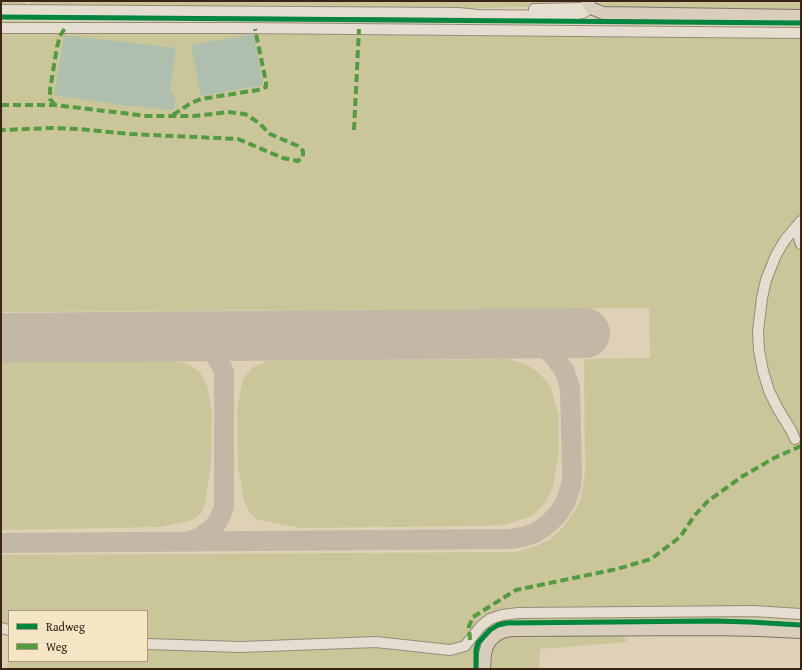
<!DOCTYPE html>
<style>
body{margin:0}
#map{position:relative;width:802px;height:670px;overflow:hidden;background:#ded1b6;font-family:"Gentium Book Plus",serif}
canvas{display:block}
.frame{position:absolute;inset:0;border:2px solid #3c2518;pointer-events:none}
.legend{position:absolute;left:8px;top:610px;width:140px;height:52px;box-sizing:border-box;background:#f4e5c5;border:1px solid #aa9880;margin:0;padding:5px 7px;list-style:none;font-size:12px;color:#3c2518}
.legend li{display:flex;align-items:center;gap:8px;height:20px}
.legend b{width:20px;border:1px solid #aa9880}
</style>
<div id="map">
<canvas width="802" height="670"></canvas>
<div class="frame"></div>
<ul class="legend">
<li><b style="height:5px;background:#00873e"></b>Radweg</li>
<li><b style="height:5px;background:#529b3e"></b>Weg</li>
</ul>
</div>
<script>
const c = document.querySelector('canvas').getContext('2d');
c.lineJoin = 'round';
function fill(path, color) { c.fillStyle = color; c.fill(path, 'evenodd'); }
const shape = rows => new Path2D(rows.map(r => 'M' + r).join(''));
function strokePath(path, color, width, dash) { c.strokeStyle = color; c.lineWidth = width; c.lineCap = dash ? 'butt' : 'round'; c.setLineDash(dash || []); c.stroke(path); }
const green = shape([
 [1,1,26,1,25,6,1,6],
 [31,1,575,1,574,4,568,6,442,9,30,6],
 [598,1,801,1,801,12,651,10,605,6],
 [1,21,801,29,801,621,755,618,509,621,498,623,489,629,478,638,474,653,474,669,7,669,9,643,9,661,147,661,147,611,9,611,9,627,1,626,1,555,515,552,536,546,550,539,564,526,576,509,581,498,585,473,584,359,650,358,649,308,1,312],
 [501,359,508,359,524,363,538,372,547,382,551,389,559,416,559,452,553,486,546,502,539,510,531,516,507,524,489,526,301,528,263,521,257,519,250,513,244,501,238,468,237,411,241,387,244,377,252,368,268,361],
 [176,361,188,364,200,372,207,386,212,411,211,466,205,504,202,511,198,516,193,520,161,527,1,530,1,362],
 [621,634,628,642,540,649,539,669,491,669,493,649,502,639,514,635]
]);
const water = shape([
 [254,34,263,85,201,96,191,45],
 [64,35,176,48,170,90,175,98,174,110,121,105,54,95]
]);
const taxiway = shape([
 [172,337,195,339,211,349,220,363,224,372,224,507,221,515,215,526,199,538,190,541],
 [1,543,510,539,523,537,535,533,547,525,558,514,566,501,571,486,572,475,570,388,565,372,553,355,541,345,523,337,505,334]
]);
const runway = shape([
 [1,338,585,333]
]);
const minor = shape([
 [534,9,586,8],
 [1,10,458,13,478,15,568,16,583,13,591,8],
 [1,28,240,28,801,33],
 [801,228,799,238,801,244],
 [795,439,791,430,778,409,769,391,763,371,759,350,758,331,762,298,766,280,776,255,785,240,801,221],
 [1,628,9,630],
 [147,644,240,647,376,642,450,650,465,646,481,626,490,619,502,615,518,613,753,611,801,614]
]);
const major = shape([
 [587,1,591,8,603,13,801,16],
 [484,669,485,654,487,646,491,640,498,634,505,631,512,630,712,629,759,630,801,632]
]);
const quiet = shape([
 [576,1,576,2],
 [1,105,55,105,147,116,195,116,228,112,245,114,259,123,270,134,298,146,303,151,303,157,298,161,283,158,238,139,130,134,78,129,52,128,1,130],
 [55,105,50,99,50,90,57,47,60,36,65,28],
 [173,115,191,103,201,99,258,90,266,87,266,82,255,29],
 [354,130,359,29],
 [470,640,469,626,473,617,516,590,617,569,651,559,680,537,695,515,708,501,743,476,774,458,801,446]
]);
const cycleway = shape([
 [1,17,801,23],
 [476,669,476,650,478,643,490,630,498,625,507,623,714,621,750,622,801,625]
]);
fill(green, '#cbc69a');
fill(water, '#aec0ad');
strokePath(taxiway, '#c2b8a5', 20);
strokePath(runway, '#c2b8a5', 50);
strokePath(minor, '#958b7b', 12);
strokePath(major, '#7e7466', 14);
strokePath(minor, '#e4ddd0', 10);
strokePath(major, '#d8cebb', 12);
strokePath(quiet, '#529b3e', 4, [8, 4]);
strokePath(cycleway, '#00873e', 5);
</script>
